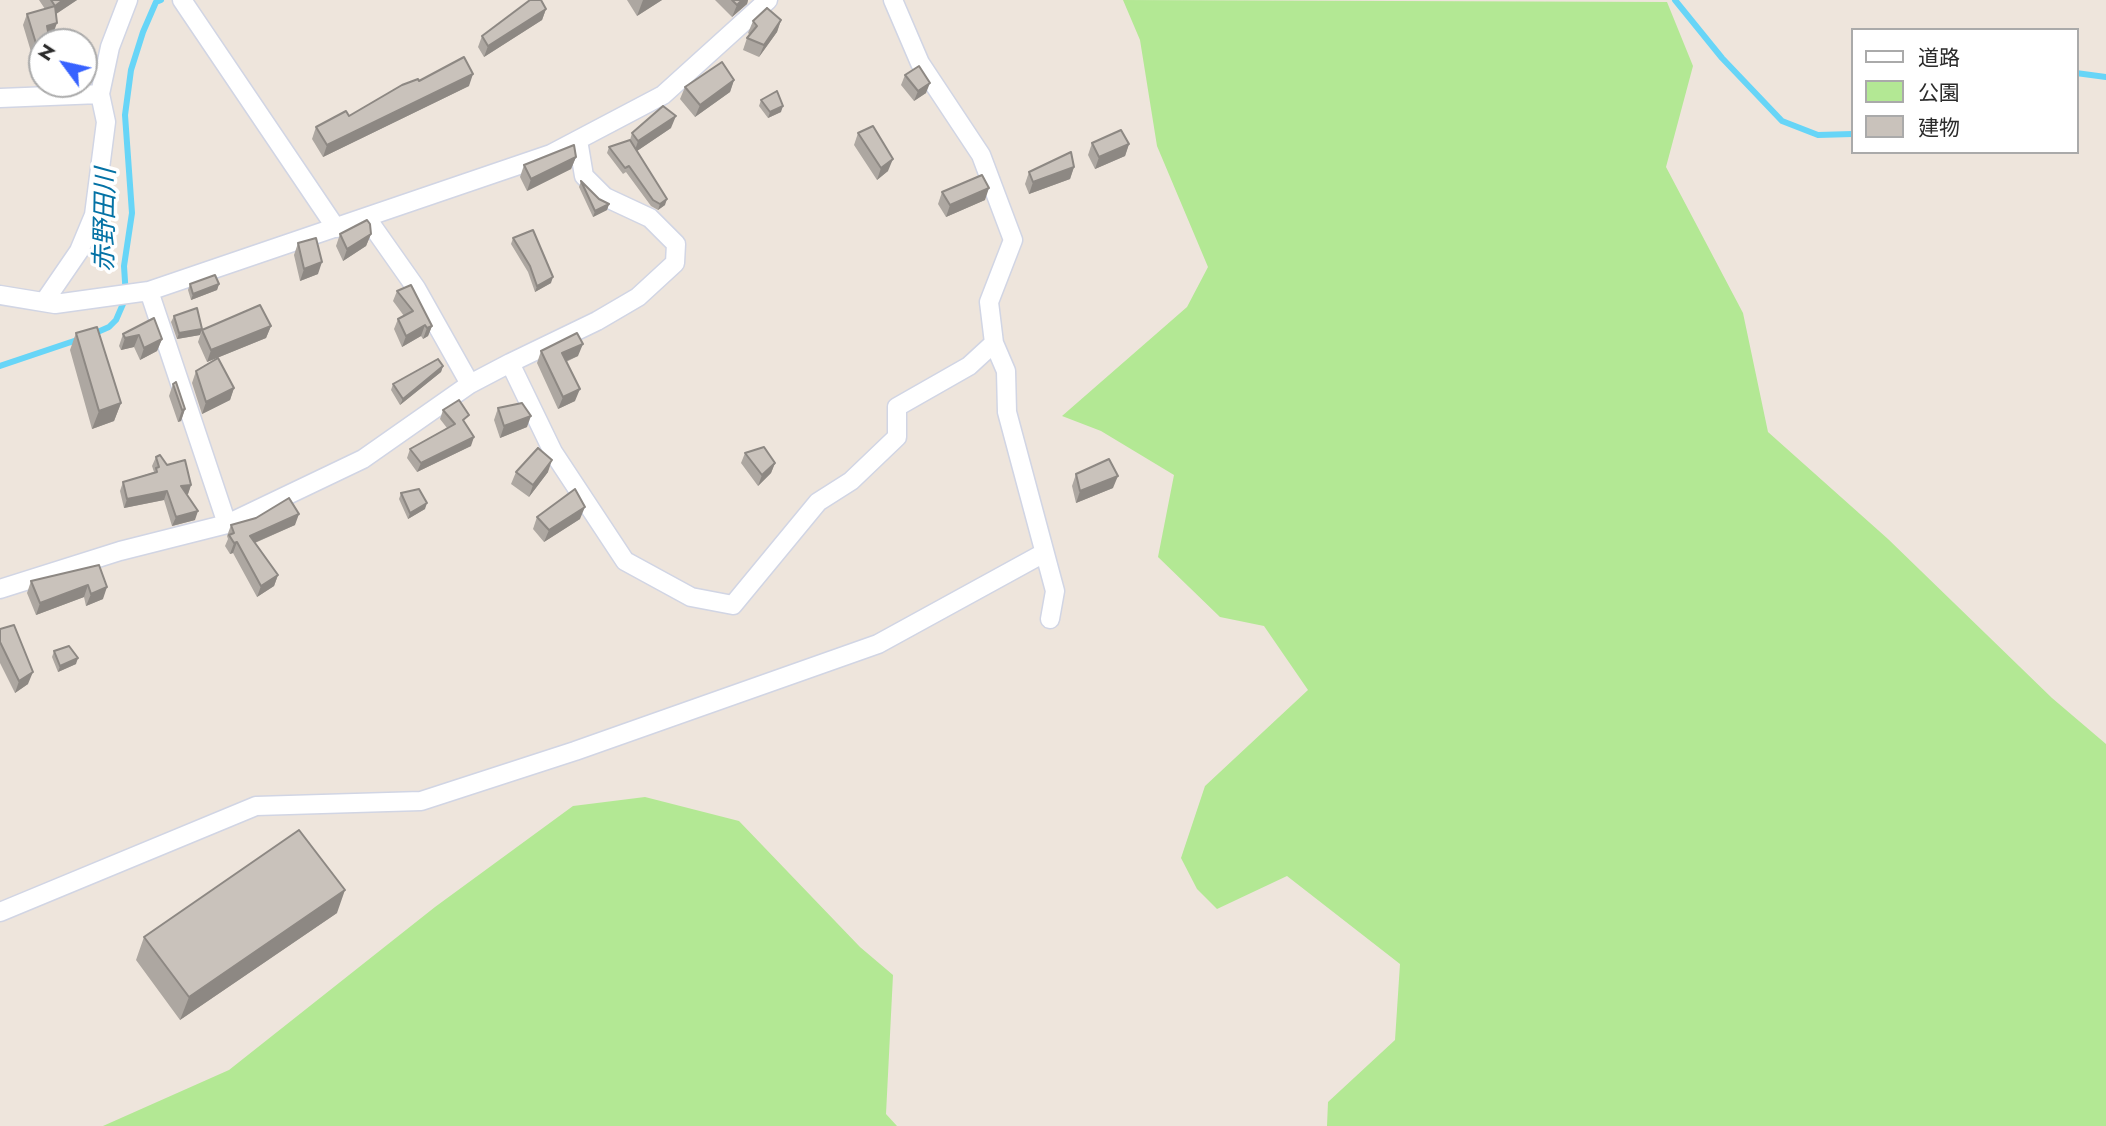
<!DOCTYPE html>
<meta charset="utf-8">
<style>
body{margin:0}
#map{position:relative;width:2106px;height:1126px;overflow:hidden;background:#eee5dc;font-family:Jost,"Noto Sans JP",sans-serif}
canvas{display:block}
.legend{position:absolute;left:1851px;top:28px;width:228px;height:126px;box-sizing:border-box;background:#fff;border:2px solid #aaa;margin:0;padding:9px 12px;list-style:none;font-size:21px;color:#2b2b2b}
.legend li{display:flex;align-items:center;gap:14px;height:35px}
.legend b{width:35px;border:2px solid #aaa}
.north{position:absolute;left:28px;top:28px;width:70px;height:70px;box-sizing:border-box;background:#fff;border:2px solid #aaa;border-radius:50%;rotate:303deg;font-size:19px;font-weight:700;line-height:28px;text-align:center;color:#2b2b2b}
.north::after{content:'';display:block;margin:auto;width:24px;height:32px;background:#3762ff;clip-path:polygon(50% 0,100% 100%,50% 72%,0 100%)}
</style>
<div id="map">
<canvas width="2106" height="1126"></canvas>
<ul class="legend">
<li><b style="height:9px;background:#fff"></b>道路</li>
<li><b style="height:19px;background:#b3e894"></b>公園</li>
<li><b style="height:19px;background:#c9c2bb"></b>建物</li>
</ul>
<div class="north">N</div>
</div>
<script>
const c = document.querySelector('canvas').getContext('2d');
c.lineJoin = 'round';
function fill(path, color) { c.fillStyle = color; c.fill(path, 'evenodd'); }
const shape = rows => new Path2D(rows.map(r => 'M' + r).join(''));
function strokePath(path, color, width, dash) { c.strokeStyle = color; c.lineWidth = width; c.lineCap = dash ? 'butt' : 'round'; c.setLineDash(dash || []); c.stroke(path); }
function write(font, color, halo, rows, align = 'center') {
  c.font = font + ' Jost,"Noto Sans JP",sans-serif'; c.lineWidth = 7; c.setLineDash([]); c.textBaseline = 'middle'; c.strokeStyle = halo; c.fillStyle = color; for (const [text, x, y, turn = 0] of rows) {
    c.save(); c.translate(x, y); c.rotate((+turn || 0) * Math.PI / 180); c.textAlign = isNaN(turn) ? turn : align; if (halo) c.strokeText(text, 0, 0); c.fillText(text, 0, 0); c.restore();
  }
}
const green = shape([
 [1123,0,1667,2,1693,66,1666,167,1743,313,1768,432,1888,539,2052,698,2106,744,2106,1126,1327,1126,1328,1102,1395,1040,1400,964,1287,876,1217,909,1197,889,1181,858,1205,786,1308,690,1264,626,1220,617,1158,557,1174,475,1101,431,1062,416,1187,307,1208,267,1157,146,1140,40],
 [645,797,739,821,860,947,893,975,886,1114,897,1126,103,1126,229,1070,435,907,573,806]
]);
const stream = shape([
 [1675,0,1722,58,1782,121,1818,135,1852,134],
 [2076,73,2106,77],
 [93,334,109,327,116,320,126,297,124,266,132,213,125,115,131,70,143,32,156,2,161,0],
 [0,366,80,339]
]);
const street = shape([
 [182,0,336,228],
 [893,0,920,63,981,155,1013,240,989,302,994,343,1006,371,1007,412,1055,591,1050,619],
 [0,98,100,94,110,47,128,0],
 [366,217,416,288,470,384],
 [149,291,227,524],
 [0,295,55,304,149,291,551,154,663,95,768,0],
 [44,302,79,251,94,215,106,122,100,94],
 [510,363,597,321,638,297,675,263,676,244,650,218,605,197,584,176,578,140],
 [0,589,120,551,227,524,363,459,470,384,510,363,553,452,625,561,691,597,733,605,818,502,851,481,897,437,897,407,969,366,994,343],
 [0,912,256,806,421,801,575,751,878,644,1044,553]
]);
const wall = shape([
 [39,0,77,0,56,14,53,34,49,35,42,42,42,74,38,75,23,25,27,14,45,9],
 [627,0,662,0,637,16],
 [715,0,748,0,747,4,732,17],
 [546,9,542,20,484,57,478,47,482,36],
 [781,20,777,32,759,57,743,50,747,38,750,35,748,33,753,21],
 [905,75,926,93,914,101,901,85],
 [734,80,730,92,695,117,680,99,685,87],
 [419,81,469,86,323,157,312,139,316,127,349,116],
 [761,100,781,112,768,118,759,106],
 [671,128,637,151,665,205,658,210,651,206,626,172,623,174,607,153,609,147,630,140,632,133],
 [858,133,888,171,877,180,854,145],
 [1092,143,1129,144,1125,156,1095,169,1088,155],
 [576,157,571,169,527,191,520,177,524,165],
 [1074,167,1070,179,1029,194,1025,184,1029,172],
 [581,181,599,199,609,204,607,210,593,217,579,187],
 [942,192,985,200,946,217,938,204],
 [340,234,371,234,366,246,343,261,336,246],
 [513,238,551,283,535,292,528,272,511,244],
 [298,243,318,274,300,281,294,255],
 [190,284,219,284,217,290,191,300,188,290],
 [397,291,432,326,428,336,423,339,421,336,402,347,394,329,398,319,404,316,393,301],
 [174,316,202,329,200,335,177,339,171,322],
 [271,326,266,338,207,362,198,342,202,330],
 [76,333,121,403,114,421,92,429,70,350],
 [123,334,162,339,157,351,140,360,134,347,121,350,119,346],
 [541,351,578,356,566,362,575,401,558,409,537,363],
 [443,366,441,372,400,405,391,390,393,384],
 [196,371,234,388,230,400,202,414,192,383],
 [173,384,185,409,181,421,178,422,169,396],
 [498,408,527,427,500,438,494,420],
 [443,410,466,424,471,446,417,472,407,458,410,449,447,428,440,419],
 [745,453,775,463,771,473,758,486,741,463],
 [156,457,191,485,188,494,186,494,195,520,172,526,164,500,124,508,120,491,123,482,154,472,152,466],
 [516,472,548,472,529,497,511,484],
 [1076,474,1113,488,1076,503,1072,486],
 [401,493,425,509,408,519,399,499],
 [537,517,580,519,544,542,533,529],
 [231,525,295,525,255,543,278,575,274,586,257,597,233,553,230,554,225,546,228,539,227,536],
 [99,565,103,599,86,606,84,597,36,615,27,593,31,581],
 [0,629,28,684,15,693,0,663],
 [54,651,76,664,58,672,52,657],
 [337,913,180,1020,136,960,144,937]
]);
const shadedWall = shape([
 [63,0,77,0,50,18,55,6],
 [643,0,662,0,637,16],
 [742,0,748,0,747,4,732,17,737,5],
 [546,9,542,20,484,57,488,46],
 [781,20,777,32,759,57,764,45],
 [57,23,53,34,43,37,47,26],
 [42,63,42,74,38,75],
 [473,74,469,86,323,157,327,145],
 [734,80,730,92,695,117,700,105],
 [930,83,926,93,914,101,918,91],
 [783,106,781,112,768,118,770,112],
 [676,116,671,128,634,153,638,141],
 [1129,144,1125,156,1095,169,1099,157],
 [576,157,571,169,527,191,531,179],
 [893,159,888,171,877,180,881,168],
 [1074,167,1070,179,1029,194,1033,182],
 [989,188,985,200,946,217,950,205],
 [667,199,665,205,658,210,660,204],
 [609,204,607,210,593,217,595,211],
 [371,234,366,246,343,261,347,249],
 [322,262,318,274,300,281,304,269],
 [553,277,551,283,535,292,537,286],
 [219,284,217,290,191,300,193,294],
 [425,325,421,336,402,347,406,336],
 [271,326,266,338,207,362,211,350],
 [432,326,428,336,423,339,427,328],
 [202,329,200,335,177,339,179,333],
 [139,335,134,347,121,350,125,338],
 [162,339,157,351,140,360,144,348],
 [583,344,578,356,557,365,562,353],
 [443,366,441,372,400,405,403,399],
 [234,388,230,400,202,414,206,402],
 [580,389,575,401,558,409,563,397],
 [121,403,114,421,92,429,99,411],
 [185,409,181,421,178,422,182,410],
 [531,416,527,427,500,438,504,426],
 [474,437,471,446,417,472,421,463],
 [552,460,548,472,529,497,533,485],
 [775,463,771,473,758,486,762,475],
 [1118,476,1113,488,1076,503,1080,491],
 [191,485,188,494,177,495,181,486],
 [167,491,164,500,124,508,127,499],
 [427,503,425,509,408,519,410,513],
 [585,507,580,519,544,542,549,530],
 [198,511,195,520,172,526,176,517],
 [299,514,295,525,247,546,250,536],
 [237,542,233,553,230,554,234,543],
 [278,575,274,586,257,597,261,586],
 [88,585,84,597,36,615,40,603],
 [107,587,103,599,86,606,91,594],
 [78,658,76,664,58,672,60,666],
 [33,672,28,684,15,693,19,681],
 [345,890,337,913,180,1020,189,997]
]);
const building = shape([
 [51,0,63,0,55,6,51,0],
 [530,0,541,0,546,9,488,46,482,36,530,0],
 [732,0,742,0,737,5,732,0],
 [55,6,57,23,47,26,50,42,42,42,42,63,27,14,55,6],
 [767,8,781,20,764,45,747,38,757,26,753,21,767,8],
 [464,57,473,74,327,145,316,127,346,111,349,116,402,85,418,79,419,81,464,57],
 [722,62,734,80,700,105,685,87,722,62],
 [919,66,930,83,918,91,905,75,919,66],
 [777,91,783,106,770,112,761,100,777,91],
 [663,106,676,116,638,141,632,133,663,106],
 [873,126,893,159,881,168,858,133,873,126],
 [1121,130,1129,144,1099,157,1092,143,1121,130],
 [630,140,667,199,660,204,653,200,629,166,625,168,609,147,630,140],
 [574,145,576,157,531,179,524,165,574,145],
 [1071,152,1074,167,1033,182,1029,172,1071,152],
 [982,175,989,188,950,205,942,192,982,175],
 [581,181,599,199,609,204,595,211,581,181],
 [367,220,370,224,371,234,347,249,340,234,367,220],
 [533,230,553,277,537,286,530,266,513,238,533,230],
 [316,238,322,262,304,269,298,243,316,238],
 [215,275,219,284,193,294,190,284,215,275],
 [411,285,432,326,427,328,425,325,406,336,398,319,413,311,397,291,411,285],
 [260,305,271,326,211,350,202,330,260,305],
 [197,308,202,329,179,333,174,316,197,308],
 [154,318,162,339,144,348,139,335,125,338,123,334,154,318],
 [97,327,121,403,99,411,76,333,97,327],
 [577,333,583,344,562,353,580,389,563,397,541,351,577,333],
 [218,358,234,388,206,402,196,371,218,358],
 [438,359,443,366,403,399,393,384,438,359],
 [176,382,185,409,182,410,173,384,176,382],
 [459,400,469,415,463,420,474,437,421,463,410,449,455,424,443,410,459,400],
 [522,403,531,416,504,426,498,408,522,403],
 [764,447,775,463,762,475,745,453,764,447],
 [538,448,552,460,533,485,516,472,538,448],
 [160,455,167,465,185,460,191,485,181,486,198,511,176,517,167,491,127,499,123,482,157,472,156,468,159,467,156,457,160,455],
 [1109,459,1118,476,1080,491,1076,474,1109,459],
 [419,489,427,503,410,513,401,493,419,489],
 [575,489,585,507,549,530,537,517,575,489],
 [289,498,299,514,250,536,278,575,261,586,237,542,234,543,229,535,234,533,231,525,256,518,289,498],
 [99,565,107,587,91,594,88,585,40,603,31,581,99,565],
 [14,625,33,672,19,681,0,642,0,629,14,625],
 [69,646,78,658,60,666,54,651,69,646],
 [299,830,345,890,189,997,144,937,299,830]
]);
const waterNames = [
 ["赤野田川",107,220,-89]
];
fill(green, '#b3e894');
strokePath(stream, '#67d5f7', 6);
strokePath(street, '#d1d5e4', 21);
strokePath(street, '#fff', 18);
fill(wall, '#ada7a1');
fill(shadedWall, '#8d8883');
fill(building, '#c9c2bb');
strokePath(building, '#8d8883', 2);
write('italic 26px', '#0472a5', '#fff', waterNames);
</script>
